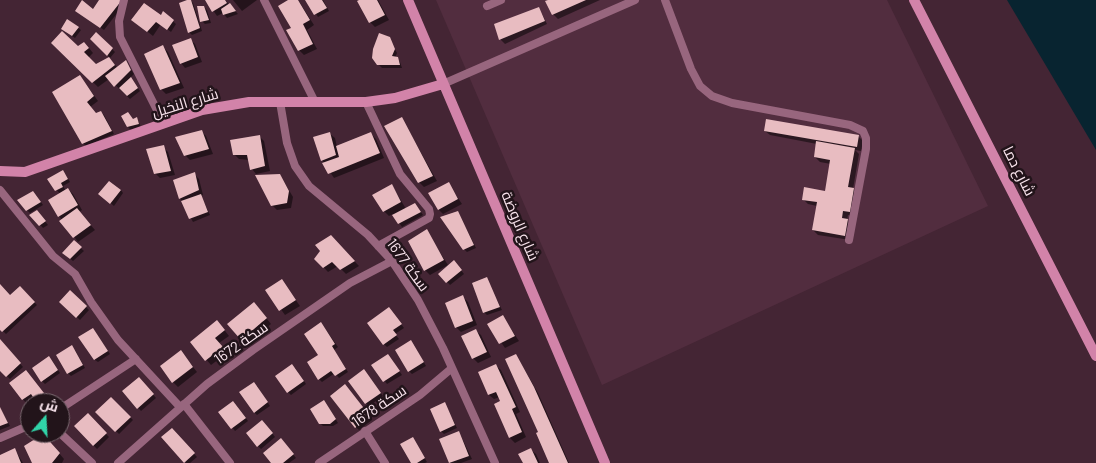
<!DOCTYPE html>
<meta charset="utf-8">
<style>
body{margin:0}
#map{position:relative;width:1096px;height:463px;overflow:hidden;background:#442534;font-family:Barlow,Cairo,sans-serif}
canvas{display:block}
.north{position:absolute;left:20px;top:393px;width:50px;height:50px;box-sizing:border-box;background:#22141a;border:1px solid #78676e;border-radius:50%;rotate:19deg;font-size:14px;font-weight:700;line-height:20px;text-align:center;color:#f8e3ec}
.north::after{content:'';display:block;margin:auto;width:18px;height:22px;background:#31d4a9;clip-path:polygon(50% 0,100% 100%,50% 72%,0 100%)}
</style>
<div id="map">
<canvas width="1096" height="463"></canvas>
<div class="north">ش</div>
</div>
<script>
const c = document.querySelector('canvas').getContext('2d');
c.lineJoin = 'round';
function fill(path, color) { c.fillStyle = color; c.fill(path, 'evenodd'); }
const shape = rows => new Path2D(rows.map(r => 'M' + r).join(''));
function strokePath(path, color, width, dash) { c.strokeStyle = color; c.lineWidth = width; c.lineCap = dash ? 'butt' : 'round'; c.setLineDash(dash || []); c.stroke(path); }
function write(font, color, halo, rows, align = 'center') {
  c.font = font + ' Barlow,Cairo,sans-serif'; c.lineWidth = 5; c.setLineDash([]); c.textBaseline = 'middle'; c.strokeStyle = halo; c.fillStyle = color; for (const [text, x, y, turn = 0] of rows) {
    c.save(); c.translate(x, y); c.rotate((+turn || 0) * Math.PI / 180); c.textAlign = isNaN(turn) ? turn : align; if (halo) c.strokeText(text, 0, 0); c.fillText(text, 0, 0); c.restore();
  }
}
const built = shape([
 [436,0,887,0,988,206,602,385]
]);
const water = shape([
 [1007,0,1096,0,1096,150]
]);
const shadow = shape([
 [101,0,125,3,104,30,76,11,94,10],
 [190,0,193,3,202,31,192,35,189,32],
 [206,0,225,0,238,14,227,18,223,13,217,16],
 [233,0,257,0,242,11],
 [291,0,297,0,300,3,314,25,307,30,317,49,304,55,299,50,292,28],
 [307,0,323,0,329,11,318,17],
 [362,0,378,0,389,20,375,27,370,22],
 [551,0,600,0,558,19,553,14],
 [204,7,207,10,211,23,205,24,202,21],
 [539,8,547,24,505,44,501,40,495,25],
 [163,13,176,24,171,32,161,24,153,36,138,24,161,17],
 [78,28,81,30,75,38,66,32],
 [96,33,115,52,110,58,92,39],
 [389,38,397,53,395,58,400,62,402,68,382,68,378,64],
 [190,39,195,44,202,62,185,68,181,63],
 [53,43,89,48,93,53,88,58,96,65,109,59,118,68,128,65,134,74,130,78,140,91,130,99,109,79,98,87],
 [163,47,168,52,184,88,166,94,161,89],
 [80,76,98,101,90,107,97,115,101,112,104,115,114,134,86,146,83,143],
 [137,119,141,127,131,130,128,127],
 [402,119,437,181,424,187,419,182],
 [201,131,206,136,213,154,190,160,185,155],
 [765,131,858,136,863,141,861,151,855,150,859,154,853,189,859,194,855,217,848,215,847,220,852,225,850,240,818,235,813,230,817,206,808,204,803,199,826,192,831,164,820,162,815,157,817,144,770,135],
 [330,134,335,138,337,147,371,134,376,139,384,158,334,178,322,160],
 [259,136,264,141,270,171,256,174,252,169,249,160,239,159,234,154],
 [163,147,168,152,175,175,160,178,155,173],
 [65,174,70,182,63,186,66,191,68,189,73,194,82,210,79,212,95,230,78,242,59,216,60,194,49,180],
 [194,174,199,179,203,195,201,196,210,215,193,222,180,198],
 [280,175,293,197,291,208,277,210,272,205],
 [448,183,462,204,443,214,439,210],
 [392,185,406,209,418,208,423,215,402,227,393,214,389,216,384,211],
 [121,190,123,193,114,206,100,194],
 [36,195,43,205,30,213,27,210],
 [458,212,476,248,467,252,464,249],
 [31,215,40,215,48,225,43,228],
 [331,237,359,266,346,274,338,266,328,272,316,259],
 [74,242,84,251,73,261,67,256],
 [437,248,448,265,430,275,425,270],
 [457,265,464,274,450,285,440,274],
 [486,279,502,310,487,315,484,312],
 [282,281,300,306,285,315,267,290],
 [0,287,10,297,20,288,37,305,6,334,0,328],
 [70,292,89,310,80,320,61,302],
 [463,297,468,302,477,325,461,332,456,327],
 [259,309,271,324,246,344,241,339],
 [392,312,404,328,395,334,399,339,387,347,384,344],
 [503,317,519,341,505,348,489,325],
 [222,327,229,336,219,343,227,353,211,365,191,342],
 [324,327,338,347,334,350,348,372,339,378,335,373,322,382,319,379],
 [93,329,110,354,98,362,95,360],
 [476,331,481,335,491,357,478,363,473,358],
 [0,341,23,367,10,379,0,369],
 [414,345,426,366,412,374,409,371],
 [75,350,85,368,71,376,68,373],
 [516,355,538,393,569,463,551,463],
 [185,357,197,372,178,387,173,382],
 [391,359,402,375,387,384,373,365],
 [52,361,60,373,45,384,42,381],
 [496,366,501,370,520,412,516,414,526,437,515,443,510,438,495,405,502,402,500,397,494,399,489,395],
 [295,368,306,384,291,395,288,392],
 [367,374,383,396,369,406,366,403],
 [28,375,46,396,39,402,34,396,26,403,10,383],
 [139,378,156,398,141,411,124,392],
 [257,386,270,406,257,415,254,412],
 [348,389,372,420,359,430,356,427],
 [111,398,133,420,119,434,97,412],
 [445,404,457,428,444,434,441,431],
 [236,405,248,421,235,431,220,412],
 [327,405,338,423,333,426,323,426,320,423],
 [0,408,10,426,0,430],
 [88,415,109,437,97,449,75,426],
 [265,424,275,437,261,449,258,446],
 [171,429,197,457,190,463,186,463,163,437],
 [459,432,472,459,461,463,450,463,441,440],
 [413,439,427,462,425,463,412,463],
 [48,440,64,459,62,463,34,463],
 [284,443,296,458,289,463,273,463],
 [15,450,23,463,1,463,0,456],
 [531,450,536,454,540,463,524,463]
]);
const building = shape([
 [82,0,93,9,99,0,122,0,100,28,75,11],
 [187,0,191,0,200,28,188,33,179,3],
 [205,0,225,0,227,3,212,12],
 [288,0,298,0,310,20,303,24,313,44,298,51,286,30,291,28,278,6],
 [305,0,322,0,327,8,314,15],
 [359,0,377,0,385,15,369,23,357,1],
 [548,0,586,0,552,15,545,1],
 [144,3,161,15,163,11,174,20,167,30,156,22,147,32,131,20],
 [230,3,236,11,223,15,221,9],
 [197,6,204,6,209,20,200,22],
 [539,7,545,21,499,40,494,24],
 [67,19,79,27,72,36,61,29],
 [62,31,78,46,84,42,89,48,84,52,96,64,109,57,115,65,92,83,51,43],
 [96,32,113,48,107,56,90,39],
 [379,33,390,37,395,49,392,56,398,57,400,65,377,65,372,58,373,49],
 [191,38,198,57,180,64,172,45],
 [163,45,180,83,160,90,144,54],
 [126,60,131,70,114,87,105,76],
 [80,75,94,96,87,102,96,113,101,111,112,131,82,144,52,92],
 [131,77,138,88,127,96,119,88],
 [128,112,133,119,137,117,139,124,127,127,121,116],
 [402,117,433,176,418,183,384,126],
 [766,119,859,135,857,147,764,131],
 [202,130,209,149,184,156,175,137],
 [330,132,336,155,321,161,313,137],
 [371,132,380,153,328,174,322,163,339,157,336,146],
 [260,135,265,166,250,170,247,155,233,155,230,140],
 [816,141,855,148,848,187,854,188,850,212,843,211,842,218,848,219,845,236,812,230,817,202,802,200,804,187,825,191,830,160,814,157],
 [164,145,171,171,154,174,146,149],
 [63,170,68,179,61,183,63,187,55,191,47,179],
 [195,172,199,190,179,199,173,180],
 [280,174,289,191,287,203,271,206,255,175],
 [109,181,121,190,110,204,98,194],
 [449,182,458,199,438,210,428,193],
 [392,184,401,202,383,212,372,195],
 [68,188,78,205,58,217,48,200],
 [33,191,41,202,26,211,17,200],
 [201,194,208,212,189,219,181,201],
 [415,203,421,212,398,224,392,215],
 [77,208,91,225,73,238,59,221],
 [37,210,46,221,39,226,29,215],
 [458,211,474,245,463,250,440,217],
 [427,229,444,260,424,271,408,241],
 [331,235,355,261,340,270,332,262,323,268,314,259,320,251,315,245],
 [74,240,82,247,70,259,62,253],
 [454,260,462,270,446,283,438,274],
 [487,277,500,307,483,313,472,283],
 [282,279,296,300,279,311,265,290],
 [0,284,10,295,20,286,35,302,2,332,0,330],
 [70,290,87,306,76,318,59,302],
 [463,295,473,321,455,328,445,303],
 [254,302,267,318,241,340,227,324],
 [389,307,402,324,393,330,397,335,383,345,367,323],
 [503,315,515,336,499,344,487,324],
 [217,320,225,330,215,338,223,347,205,361,190,342],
 [321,322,335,344,332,346,346,369,335,376,331,371,318,380,307,362,318,355,304,334],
 [93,328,108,351,94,360,78,337],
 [476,329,487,352,472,359,461,336],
 [0,339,21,363,6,377,0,371],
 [411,340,424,362,408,372,395,350],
 [72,345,83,365,67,374,56,355],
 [181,350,193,367,172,383,160,366],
 [388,354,400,371,383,382,371,365],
 [516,354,534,387,568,463,549,463,536,433,538,432,505,359],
 [49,356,58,370,41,382,32,368],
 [292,364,304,381,287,393,275,376],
 [496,364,516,407,512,409,522,432,509,438,494,404,500,401,496,392,488,395,478,372],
 [364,369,381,393,365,404,348,381],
 [26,370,44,393,35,400,31,394,22,400,9,383],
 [139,377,154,394,137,409,122,391],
 [254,382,268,402,254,413,239,392],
 [345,384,370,416,355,428,330,396],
 [111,397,131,417,115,432,95,412],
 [324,400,336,419,330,424,319,424,310,409],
 [233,401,246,418,231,429,218,412],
 [445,402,455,425,440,432,430,409],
 [0,407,8,423,0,426],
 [88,413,107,433,93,446,74,426],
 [262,420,273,433,257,447,246,433],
 [172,428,195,453,184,463,161,437],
 [459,431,469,456,449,463,439,439],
 [43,434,60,453,52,463,32,463,24,446],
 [413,437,425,458,417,463,411,463,400,444],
 [281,438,294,454,283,463,271,463,263,453],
 [15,448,21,463,0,463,0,455],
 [531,448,538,463,523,463,518,454]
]);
const street = shape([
 [124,0,119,21,120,37,164,124],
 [264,0,315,102],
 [665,0,691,69,700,86,712,96,732,103,850,125,863,131,866,138,866,149,849,240],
 [487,6,501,0],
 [443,84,635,0],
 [280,102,287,143,295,166,309,186,368,235,392,261,418,300,443,348,495,463],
 [366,102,400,174,429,209,430,214,429,218,378,246],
 [0,190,53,256,75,274,91,302,118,340,180,407],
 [184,404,230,463],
 [60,409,136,359],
 [365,431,385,463],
 [60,433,92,463],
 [0,438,30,425],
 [118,463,207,384,253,350,350,283,392,261],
 [319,463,420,395,452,368]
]);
const secondary = shape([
 [408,0,605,463],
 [914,0,1096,356],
 [0,171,25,172,202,110,249,102,366,102,395,98,443,84]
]);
const streetNames = [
 ["شارع النخيل",185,103,-17],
 ["شارع دما",1019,171,63],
 ["شارع الروضة",520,226,67],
 ["سكة 1677",408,265,54],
 ["سكة 1672",241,343,-35],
 ["سكة 1678",379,406,-34]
];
fill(built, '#522d3f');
fill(water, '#082430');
fill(shadow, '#0007');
fill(building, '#e8bcc1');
strokePath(street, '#98667e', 8);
strokePath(secondary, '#d283a9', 10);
write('15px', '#f8e3ec', '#22141a', streetNames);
</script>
